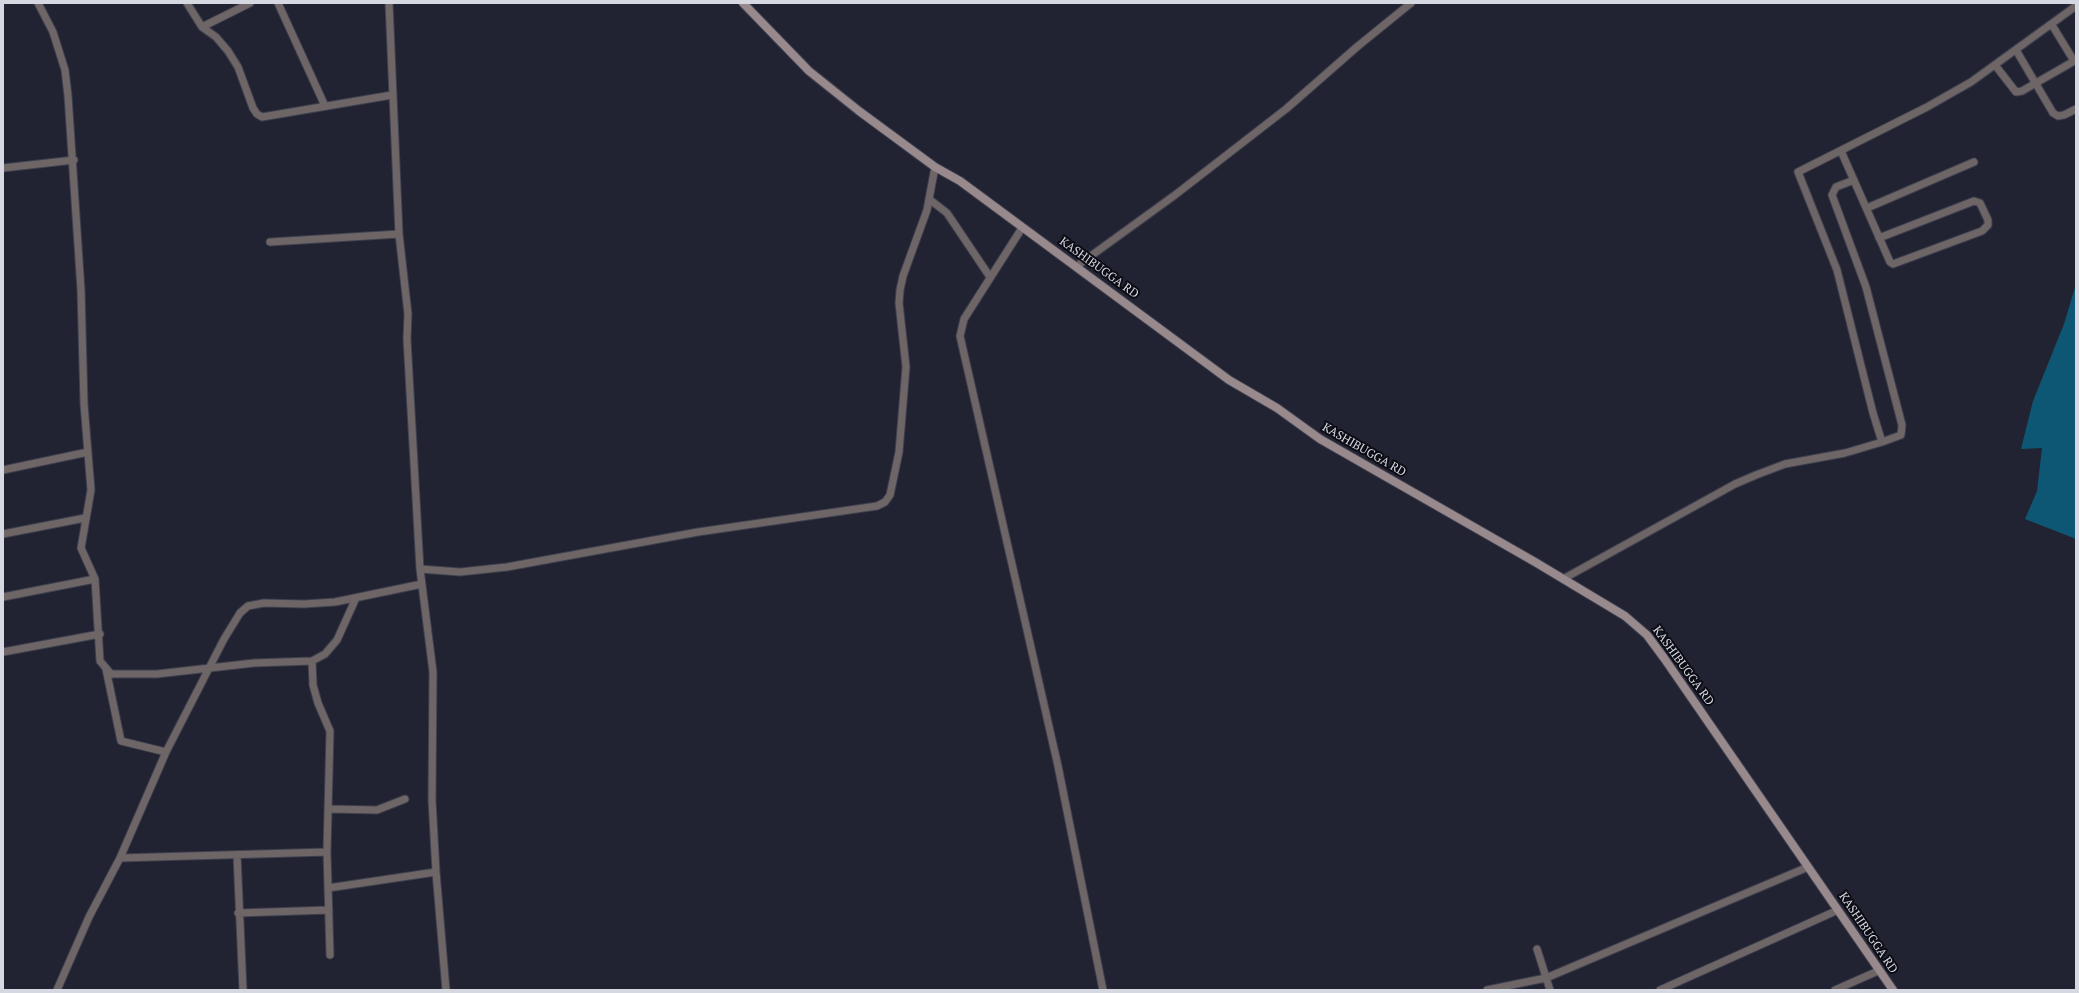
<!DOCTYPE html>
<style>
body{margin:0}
#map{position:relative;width:2079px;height:993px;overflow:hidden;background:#222332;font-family:"PT Serif",serif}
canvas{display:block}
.frame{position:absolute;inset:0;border:4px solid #d5d7e1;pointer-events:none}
</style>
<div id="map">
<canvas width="2079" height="993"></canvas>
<div class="frame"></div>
</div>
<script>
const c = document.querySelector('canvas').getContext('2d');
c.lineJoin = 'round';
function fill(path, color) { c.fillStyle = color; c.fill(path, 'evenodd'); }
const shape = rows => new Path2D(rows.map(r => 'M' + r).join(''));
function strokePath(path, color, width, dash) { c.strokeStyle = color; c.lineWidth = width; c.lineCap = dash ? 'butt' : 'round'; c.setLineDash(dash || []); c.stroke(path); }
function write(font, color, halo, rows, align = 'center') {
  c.font = font + ' "PT Serif",serif'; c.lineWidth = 4; c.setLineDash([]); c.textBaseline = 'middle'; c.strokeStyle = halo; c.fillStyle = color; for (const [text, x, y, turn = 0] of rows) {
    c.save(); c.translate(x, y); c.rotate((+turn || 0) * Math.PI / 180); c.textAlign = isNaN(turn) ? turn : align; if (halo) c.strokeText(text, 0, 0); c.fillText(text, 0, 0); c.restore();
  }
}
const water = shape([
 [2076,284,2076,539,2025,519,2037,491,2042,448,2021,449,2033,401,2064,324]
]);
const street = shape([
 [38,3,53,32,65,70,68,96,81,290,84,404,91,490,81,548,95,579,100,661,111,674,157,674,254,663,312,661,325,654,337,640,356,598],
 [187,3,202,27,216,37,228,51,238,67,253,108,257,114,262,117,392,95],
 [278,3,325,106],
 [389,3,399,234,408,314,407,339,420,569,433,672,432,800,436,872,446,990],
 [2052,25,2074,61],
 [202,27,250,3],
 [2016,50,2053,113,2058,116,2064,115,2076,109],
 [1995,65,2016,92,2022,91,2076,60],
 [1841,151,1890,262,1893,264,1982,231,1988,225,1988,220,1980,203,1974,201,1879,238],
 [3,168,74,160],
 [1854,180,1836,187,1832,195,1866,287,1902,425,1901,435,1882,442],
 [929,199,947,213,990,277],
 [1867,208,1974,162],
 [1022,228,964,319,960,336,1058,766,1103,990],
 [270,242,399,234],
 [1077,266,1175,195,1286,109,1358,46,1411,3],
 [3,470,88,452],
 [3,534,85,518],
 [420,569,460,572,507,567,698,532,877,506,885,502,890,495,899,452,906,367,899,303,900,290,903,276,927,210,935,167],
 [1563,579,1735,484,1756,475,1785,464,1845,453,1882,442,1873,413,1837,270,1798,172,1927,107,1971,82,2076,6],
 [3,597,95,579],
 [3,652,100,634],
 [312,661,313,685,318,703,330,731,327,852,330,955],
 [106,669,121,741,166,752],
 [328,809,377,810,405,799],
 [237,855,243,990],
 [120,858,327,852],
 [328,888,436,872],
 [238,913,329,910],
 [1537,949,1550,990],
 [57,990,89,917,120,858,166,752,224,639,240,613,248,606,264,603,304,604,335,602,422,584],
 [1487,990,1546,978,1808,867],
 [1660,990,1838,910],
 [1835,990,1878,971]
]);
const secondary = shape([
 [743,3,809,71,859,111,935,167,960,181,1229,380,1277,408,1320,439,1535,562,1625,616,1647,635,1664,658,1893,990]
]);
const streetNames = [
 ["KASHIBUGGA RD",1099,268,36],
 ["KASHIBUGGA RD",1364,450,30],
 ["KASHIBUGGA RD",1683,666,54],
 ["KASHIBUGGA RD",1868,933,56]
];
fill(water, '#0e5774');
strokePath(street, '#3f404e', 9);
strokePath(secondary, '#3f404e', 10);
strokePath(street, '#6e6567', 7);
strokePath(secondary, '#98898d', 8);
write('12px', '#d5d7e1', '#0c0d14', streetNames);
</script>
